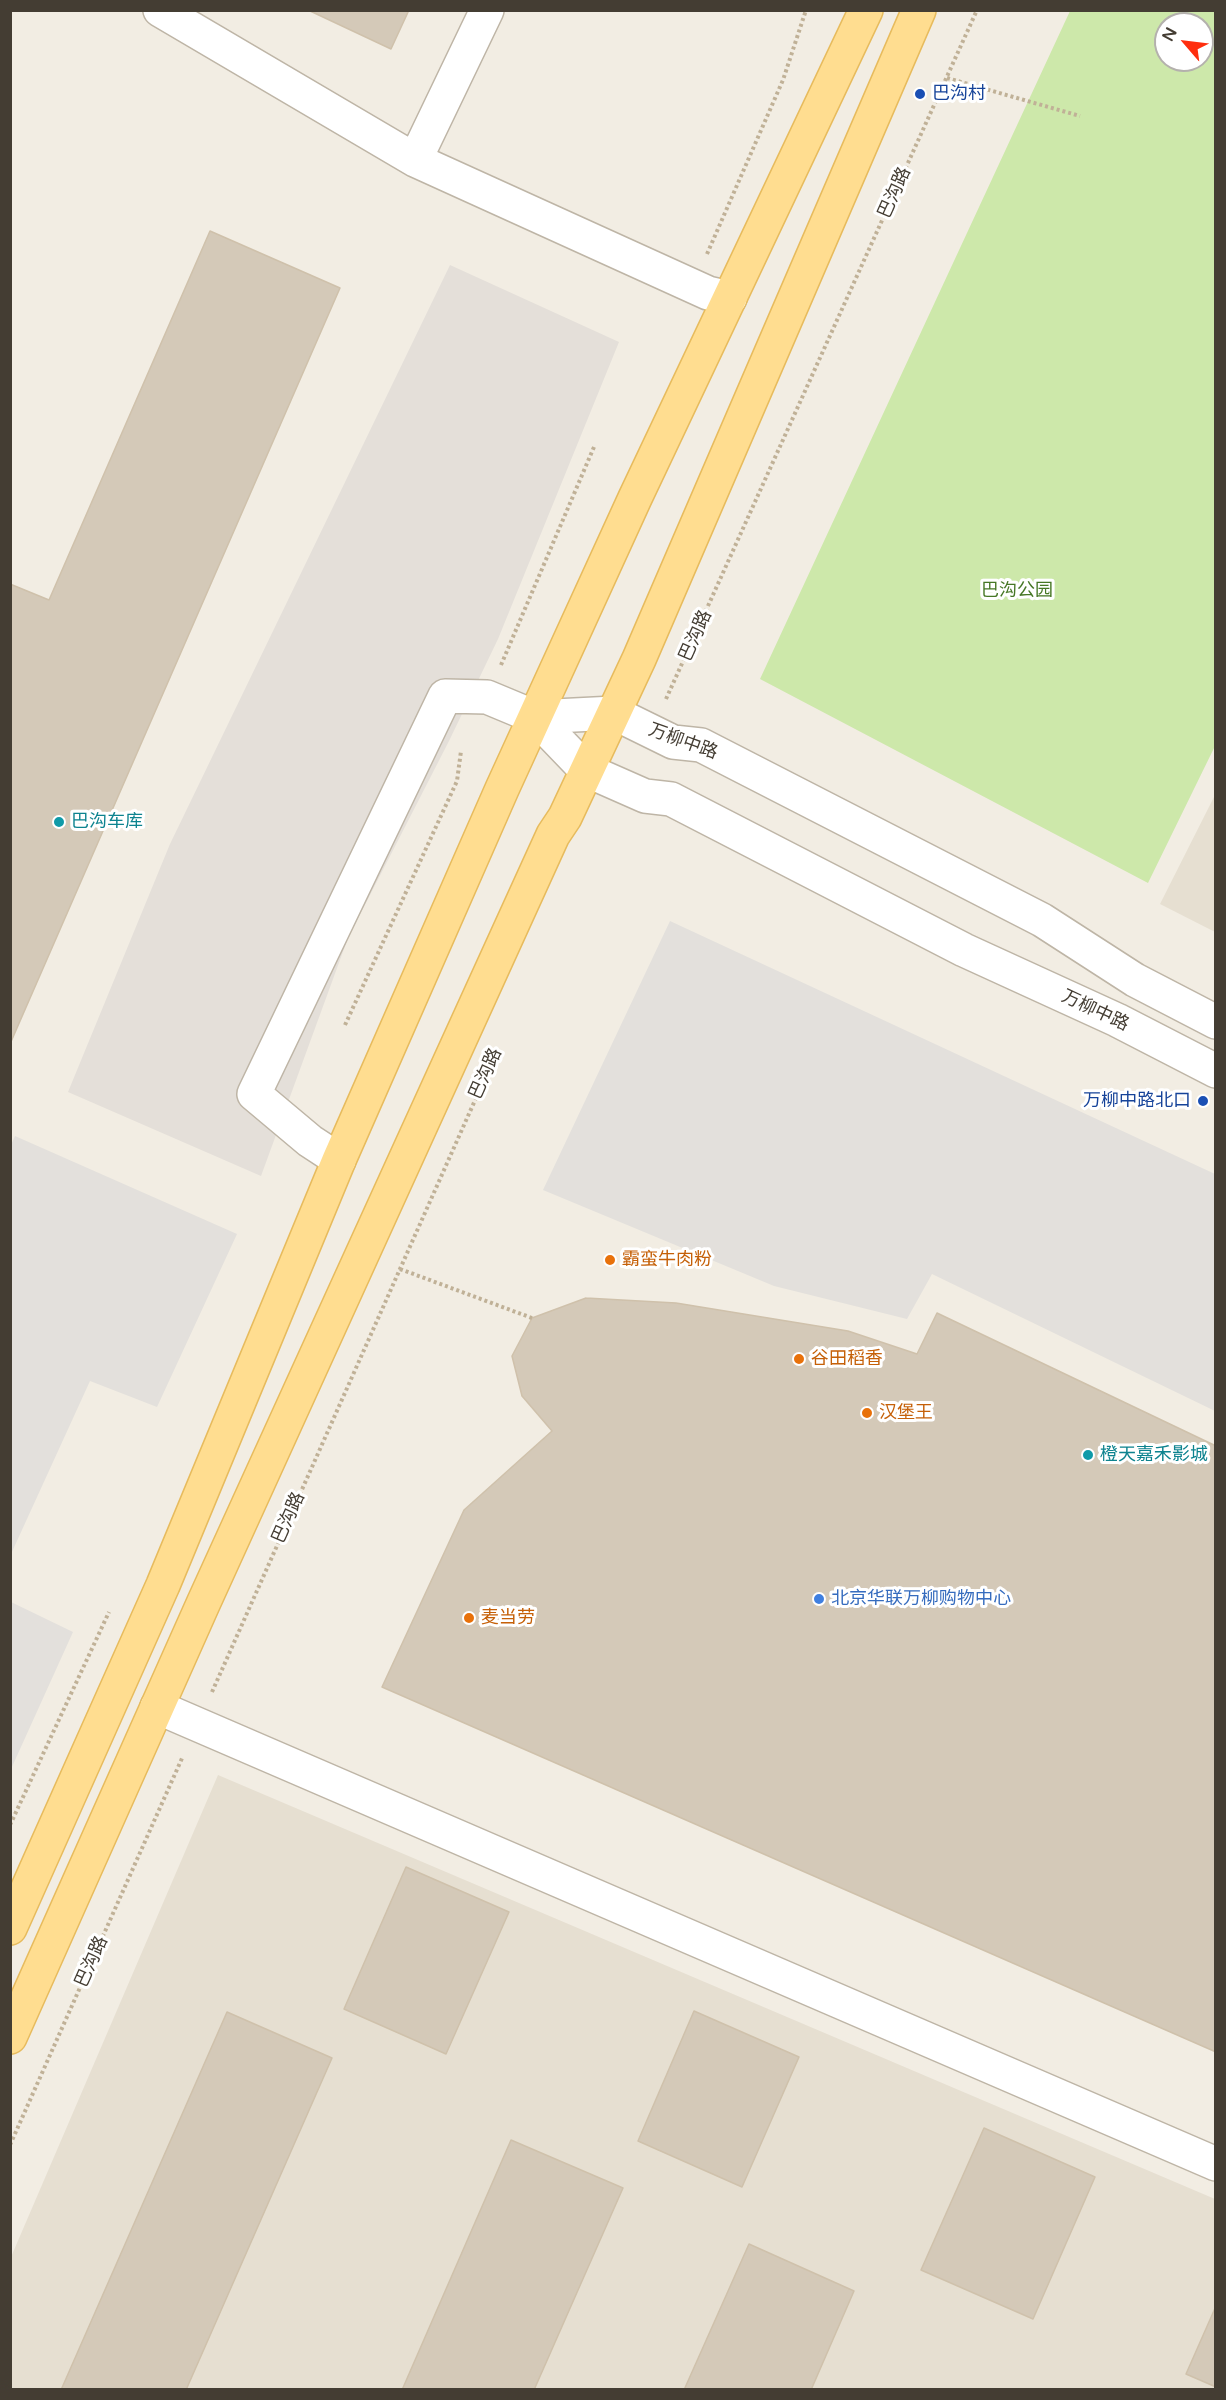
<!DOCTYPE html>
<meta charset="utf-8">
<style>
body{margin:0}
#map{position:relative;width:1226px;height:2400px;overflow:hidden;background:#f2ede3;font-family:"Varela Round",sans-serif}
canvas{display:block}
.frame{position:absolute;inset:0;border:12px solid #443d33;pointer-events:none}
.north{position:absolute;left:1154px;top:12px;width:60px;height:60px;box-sizing:border-box;background:#fff;border:2px solid #b4b1ad;border-radius:50%;rotate:298deg;font-size:16px;font-weight:700;line-height:24px;text-align:center;color:#443d33}
.north::after{content:'';display:block;margin:auto;width:21px;height:27px;background:#ff2e0e;clip-path:polygon(50% 0,100% 100%,50% 72%,0 100%)}
</style>
<div id="map">
<canvas width="1226" height="2400"></canvas>
<div class="frame"></div>
<div class="north">N</div>
</div>
<script>
const c = document.querySelector('canvas').getContext('2d');
c.lineJoin = 'round';
function fill(path, color) { c.fillStyle = color; c.fill(path, 'evenodd'); }
const shape = rows => new Path2D(rows.map(r => 'M' + r).join(''));
function strokePath(path, color, width, dash) { c.strokeStyle = color; c.lineWidth = width; c.lineCap = dash ? 'butt' : 'round'; c.setLineDash(dash || []); c.stroke(path); }
function write(font, color, halo, rows, align = 'center') {
  c.font = font + ' "Varela Round","Noto Sans SC",sans-serif'; c.lineWidth = 6; c.setLineDash([]); c.textBaseline = 'middle'; c.strokeStyle = halo; c.fillStyle = color; for (const [text, x, y, turn = 0] of rows) {
    c.save(); c.translate(x, y); c.rotate((+turn || 0) * Math.PI / 180); c.textAlign = isNaN(turn) ? turn : align; if (halo) c.strokeText(text, 0, 0); c.fillText(text, 0, 0); c.restore();
  }
}
const residential = shape([
 [1215,795,1215,932,1160,904],
 [218,1775,1215,2199,1215,2389,11,2390,11,2257]
]);
const industrial = shape([
 [450,265,619,342,498,639,449,741,348,938,261,1176,68,1092,170,844]
]);
const green = shape([
 [1070,11,1215,11,1215,746,1148,883,760,679],
 [1166,24,1202,24,1202,60,1166,60]
]);
const parking = shape([
 [670,921,1215,1174,1215,1411,932,1274,907,1319,774,1286,543,1190],
 [15,1136,237,1234,157,1407,90,1381,11,1554,10,1147],
 [11,1602,73,1632,11,1769]
]);
const building = shape([
 [308,10,409,10,391,49,308,10],
 [210,231,340,288,10,1044,10,584,49,600,210,231],
 [586,1298,676,1303,848,1331,917,1354,937,1313,1216,1446,1216,2052,382,1687,464,1510,552,1431,522,1396,512,1356,532,1318,586,1298],
 [406,1867,509,1912,446,2054,344,2009,406,1867],
 [694,2011,799,2057,742,2187,638,2141,694,2011],
 [227,2012,332,2058,186,2390,61,2390,227,2012],
 [984,2128,1095,2177,1033,2319,921,2270,984,2128],
 [511,2140,623,2188,534,2390,402,2390,511,2140],
 [749,2244,854,2291,811,2390,684,2390,749,2244],
 [1216,2306,1216,2387,1186,2374,1216,2306]
]);
const path = shape([
 [947,78,1080,116],
 [707,254,783,80,806,10],
 [501,665,594,447],
 [666,699,977,10],
 [345,1025,457,781,461,751],
 [400,1269,532,1318],
 [212,1692,476,1098],
 [10,1825,109,1612],
 [10,2145,183,1756]
]);
const minor = shape([
 [160,10,415,160,708,293,730,298],
 [415,160,487,10],
 [535,717,614,713,673,742,701,745,1042,920,1135,980,1216,1022],
 [339,1160,310,1141,254,1094,445,696,487,697,535,717,586,770,645,796,671,799,964,950,1117,1020,1216,1071],
 [157,1707,1216,2164]
]);
const major = shape([
 [10,1928,163,1585,339,1160,502,789,635,498,866,10],
 [10,2037,203,1604,553,835,565,817,639,659,919,10]
]);
const markers = [
 [920,94,6,"#1a4fb4"],
 [59,822,6,"#0f9aa8"],
 [1203,1101,6,"#1a4fb4"],
 [610,1260,6,"#e8710a"],
 [799,1359,6,"#e8710a"],
 [867,1413,6,"#e8710a"],
 [1088,1455,6,"#0f9aa8"],
 [819,1599,6,"#3f7fe0"],
 [469,1618,6,"#e8710a"]
];
const transitNames = [
 ["巴沟村",932,94],
 ["万柳中路北口",1191,1101,"right"]
];
const streetNames = [
 ["巴沟路",895,193,-66],
 ["巴沟路",696,636,-66],
 ["万柳中路",683,742,20],
 ["万柳中路",1095,1011,25],
 ["巴沟路",486,1074,-66],
 ["巴沟路",289,1518,-66],
 ["巴沟路",92,1962,-66]
];
const parkNames = [
 ["巴沟公园",1017,591]
];
const cultureNames = [
 ["巴沟车库",71,822],
 ["橙天嘉禾影城",1100,1455]
];
const foodNames = [
 ["霸蛮牛肉粉",622,1260],
 ["谷田稻香",811,1359],
 ["汉堡王",879,1413],
 ["麦当劳",481,1618]
];
const shopNames = [
 ["北京华联万柳购物中心",831,1599]
];
fill(residential, '#e6dfd1');
fill(industrial, '#e4dfd9');
fill(green, '#cde8aa');
fill(parking, '#e3e0dc');
fill(building, '#d4c9b8');
strokePath(building, '#cfc1ab', 1.5);
strokePath(minor, '#beb5a6', 36);
strokePath(major, '#e7bb5d', 36);
strokePath(path, '#c0b197', 4, [3, 3]);
strokePath(minor, '#fff', 33);
strokePath(major, '#ffdd90', 33);
for (const [x, y, r, color] of markers) { const dot = new Path2D(); dot.arc(x, y, r, 0, 2 * Math.PI); c.fillStyle = color; c.fill(dot); strokePath(dot, '#fff', 2); }
write('18px', '#164399', '#fff', transitNames, 'left');
write('18px', '#443d33', '#fff', streetNames);
write('18px', '#467725', '#fff', parkNames);
write('18px', '#0d838f', '#fff', cultureNames, 'left');
write('18px', '#c56008', '#fff', foodNames, 'left');
write('18px', '#366cbe', '#fff', shopNames, 'left');
</script>
